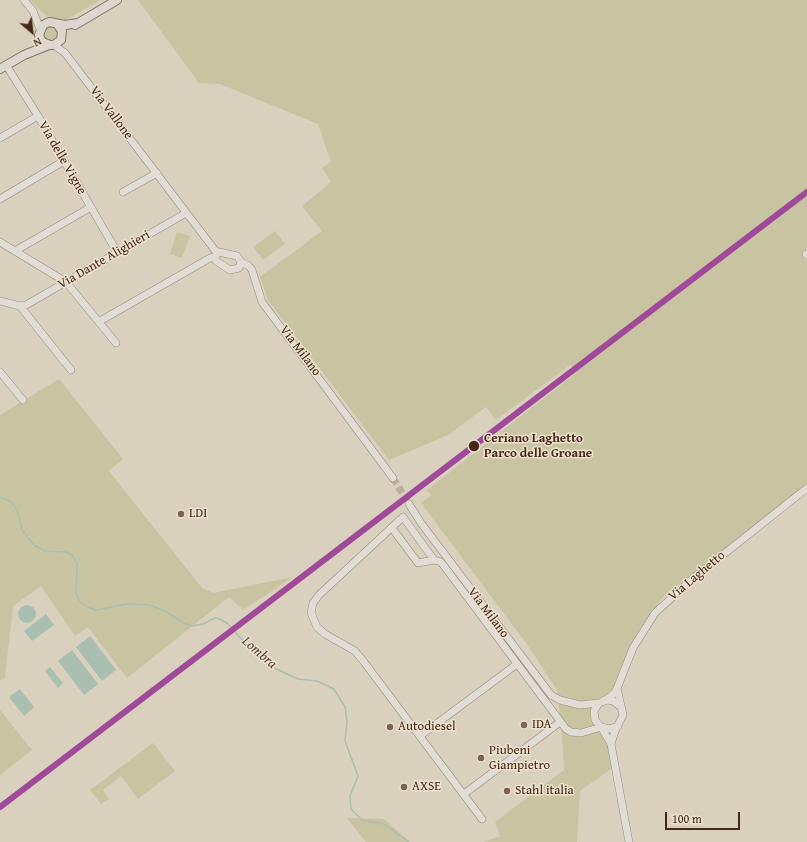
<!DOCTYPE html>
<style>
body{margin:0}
#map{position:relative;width:807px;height:842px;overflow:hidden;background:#dad0be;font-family:"Gentium Book Plus",serif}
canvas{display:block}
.north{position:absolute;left:12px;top:12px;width:40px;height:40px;-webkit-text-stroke:3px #eee2ce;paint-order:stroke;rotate:152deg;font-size:11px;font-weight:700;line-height:16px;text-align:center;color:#472818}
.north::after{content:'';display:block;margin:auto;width:14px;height:18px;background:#472818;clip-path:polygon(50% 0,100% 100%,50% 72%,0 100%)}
.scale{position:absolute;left:665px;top:812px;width:75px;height:18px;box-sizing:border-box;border:2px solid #472818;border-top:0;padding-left:5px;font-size:12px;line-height:14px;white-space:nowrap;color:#472818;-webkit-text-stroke:3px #eee2ce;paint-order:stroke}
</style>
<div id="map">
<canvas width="807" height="842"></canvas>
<div class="north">N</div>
<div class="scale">100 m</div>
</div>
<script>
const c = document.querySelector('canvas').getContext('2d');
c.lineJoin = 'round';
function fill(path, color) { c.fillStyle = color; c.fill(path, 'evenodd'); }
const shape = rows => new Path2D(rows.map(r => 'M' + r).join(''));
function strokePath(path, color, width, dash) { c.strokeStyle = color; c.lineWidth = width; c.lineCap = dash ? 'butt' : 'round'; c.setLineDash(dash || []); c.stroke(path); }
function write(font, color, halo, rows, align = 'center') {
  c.font = font + ' "Gentium Book Plus",serif'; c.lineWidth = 3; c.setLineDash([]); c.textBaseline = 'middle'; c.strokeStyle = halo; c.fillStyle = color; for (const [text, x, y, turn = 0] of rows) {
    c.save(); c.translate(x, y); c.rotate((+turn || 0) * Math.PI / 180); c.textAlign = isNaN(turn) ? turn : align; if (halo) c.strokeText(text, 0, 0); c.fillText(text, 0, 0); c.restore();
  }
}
const green = shape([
 [30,0,100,0,64,21,45,15],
 [138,0,807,0,807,484,662,598,639,630,623,662,613,691,594,706,609,747,611,769,580,791,577,842,483,842,500,836,495,822,564,770,562,733,557,690,529,647,421,503,431,495,427,490,577,372,570,365,496,420,486,407,448,435,389,460,268,300,260,277,322,231,302,206,331,182,322,168,331,162,318,124,220,84,199,83],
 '42 34a8 8 0 1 1 16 0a8 8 0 1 1-16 0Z',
 [275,231,285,244,263,260,253,247],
 [177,232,190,236,182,258,170,254],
 [59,379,123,459,109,471,202,588,213,593,293,577,243,610,229,597,127,678,88,627,75,636,41,586,13,606,5,677,0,681,0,415],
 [0,710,32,750,0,775],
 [153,743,175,771,138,799,121,776,103,790,109,799,101,804,90,790],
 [347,818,384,819,410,842,366,842]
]);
const water = shape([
 '18 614a9 9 0 1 1 18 0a9 9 0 1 1-18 0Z',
 [46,614,54,625,32,641,24,631],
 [90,636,116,670,102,681,76,647],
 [72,650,98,684,84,695,58,661],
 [50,667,63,683,58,688,45,671],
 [20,689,34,707,24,716,9,697]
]);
const stream = shape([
 [0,497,10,501,15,506,18,512,22,530,34,545,45,551,66,552,73,556,77,564,76,593,80,602,87,607,96,610,126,604,149,605,163,610,184,623,192,626,203,624,215,618,220,619,228,624,252,651,274,668,298,679,317,681,334,689,345,707,347,722,345,741,358,776,350,796,351,809,362,820,384,824,409,842]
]);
const minorTunnel = shape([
 [393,478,409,504]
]);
const minor = shape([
 [24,0,33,11,40,29],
 [54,45,65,53,217,253],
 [6,65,38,116,117,252],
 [0,138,38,116],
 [123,192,157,173],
 [0,199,64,161],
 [0,242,66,282,116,343],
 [15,251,91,207],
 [219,252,237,256,241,262,239,268,230,270,216,261,215,256,219,252],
 [806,254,807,255],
 [241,262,249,266,252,270,262,302,393,478],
 [0,301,20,306,26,305,186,213],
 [20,306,71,370],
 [100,321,210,258,214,257],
 [0,372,23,400],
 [409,504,421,523,551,695,560,700,580,705,599,703],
 [392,528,418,563,434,560,441,562,566,729,571,732,581,733,601,727],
 [434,560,403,517,319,595,313,603,311,613,317,627,325,634,355,651,364,662,482,819],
 [603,701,609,698,616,691,633,648,655,613,690,581,807,488],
 [618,726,610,729,601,727,595,720,594,711,599,703,608,700,613,701,621,707],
 [601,727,611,744,629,842],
 [420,736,517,664],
 [611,744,615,731,623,715,617,688],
 [464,794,560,722]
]);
const major = shape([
 [57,24,62,31,61,40,54,45,50,45,42,42,39,35,43,25,49,22,65,25,78,23],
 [75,25,117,0],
 [0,69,24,55,49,45]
]);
const rail1 = shape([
 [0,807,807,192]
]);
const markers = [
 [474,446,6,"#472818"],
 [181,514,4,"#7a6352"],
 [524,725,4,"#7a6352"],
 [390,727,4,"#7a6352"],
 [481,758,4,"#7a6352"],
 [404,787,4,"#7a6352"],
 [507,791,4,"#7a6352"]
];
const streetNames = [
 ["Via Vallone",111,113,53],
 ["Via delle Vigne",62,158,60],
 ["Via Dante Alighieri",104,260,-30],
 ["Via Milano",300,351,53],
 ["Via Laghetto",697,576,-40],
 ["Via Milano",488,613,53]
];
const stopNames = [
 ["Ceriano Laghetto",484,439],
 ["Parco delle Groane",484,454]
];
const poiNames = [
 ["LDI",189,514],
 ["IDA",532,725],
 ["Autodiesel",398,727],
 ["Piubeni",489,751],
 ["Giampietro",489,766],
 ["AXSE",412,787],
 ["Stahl italia",515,791]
];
const waterNames = [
 ["Lombra",259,653,41]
];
fill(green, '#c8c4a1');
fill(water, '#aabfaf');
strokePath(stream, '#aabfaf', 1.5);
strokePath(minorTunnel, '#bdae9d', 7, [7, 3.5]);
strokePath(minor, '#968c80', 8);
strokePath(major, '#81766b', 10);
strokePath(minor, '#e2ddd4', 7);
strokePath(major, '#ddd7cd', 8);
strokePath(rail1, '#a0499a', 6);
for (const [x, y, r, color] of markers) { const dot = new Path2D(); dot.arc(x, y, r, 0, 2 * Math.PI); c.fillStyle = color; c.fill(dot); strokePath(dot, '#eee2ce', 1.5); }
write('13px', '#472818', '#eee2ce', streetNames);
write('bold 13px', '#472818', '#eee2ce', stopNames, 'left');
write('13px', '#472818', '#eee2ce', poiNames, 'left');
write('italic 14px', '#574535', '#eee2ce', waterNames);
</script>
